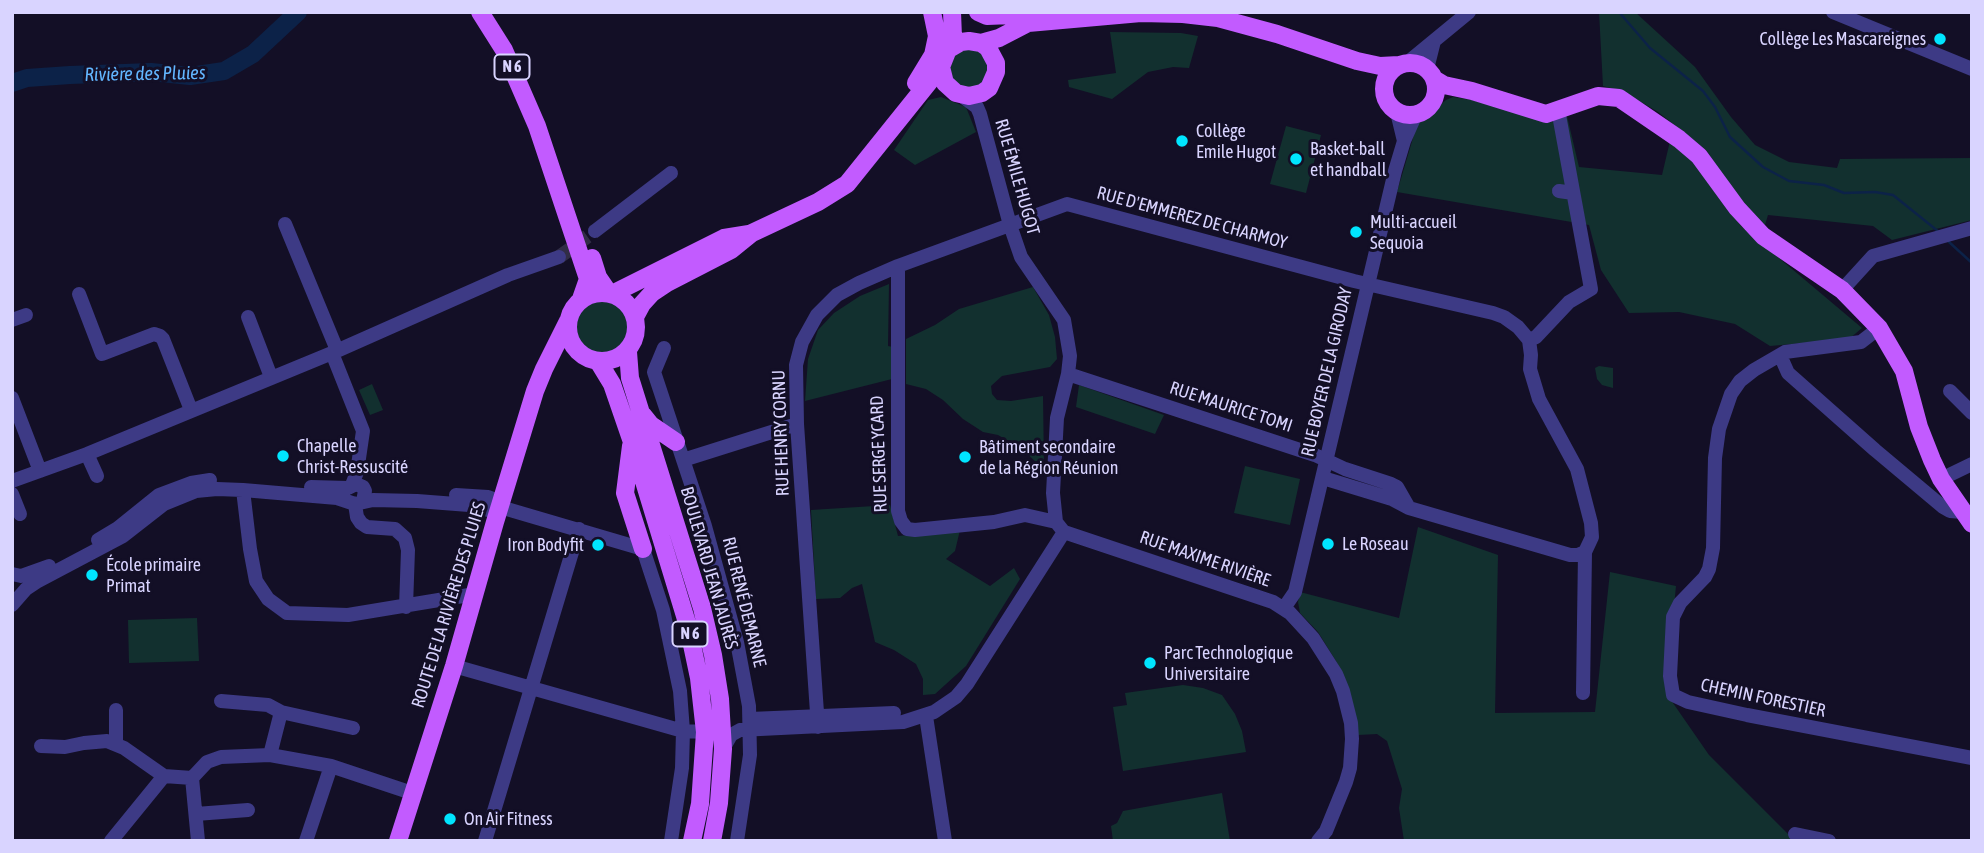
<!DOCTYPE html>
<meta charset="utf-8">
<style>
body{margin:0}
#map{position:relative;width:1984px;height:853px;overflow:hidden;background:#130f26;font-family:"Asap Condensed",sans-serif}
canvas{display:block}
.frame{position:absolute;inset:0;border:14px solid #d9d4ff;pointer-events:none}
</style>
<div id="map">
<canvas width="1984" height="853"></canvas>
<div class="frame"></div>
</div>
<script>
const c = document.querySelector('canvas').getContext('2d');
c.lineJoin = 'round';
function fill(path, color) { c.fillStyle = color; c.fill(path, 'evenodd'); }
const shape = rows => new Path2D(rows.map(r => 'M' + r).join(''));
function strokePath(path, color, width, dash) { c.strokeStyle = color; c.lineWidth = width; c.lineCap = dash ? 'butt' : 'round'; c.setLineDash(dash || []); c.stroke(path); }
function write(font, color, halo, rows, align = 'center') {
  c.font = font + ' "Asap Condensed",sans-serif'; c.lineWidth = 6; c.setLineDash([]); c.textBaseline = 'middle'; c.strokeStyle = halo; c.fillStyle = color; for (const [text, x, y, turn = 0] of rows) {
    c.save(); c.translate(x, y); c.rotate((+turn || 0) * Math.PI / 180); c.textAlign = isNaN(turn) ? turn : align; if (halo) c.strokeText(text, 0, 0); c.fillText(text, 0, 0); c.restore();
  }
}
const green = shape([
 [1599,12,1635,12,1695,67,1731,117,1755,145,1789,162,1837,168,1840,159,1972,158,1972,220,1892,240,1873,226,1768,215,1765,225,1733,191,1706,150,1658,112,1624,92,1603,86],
 [1110,32,1181,33,1198,36,1189,68,1173,67,1148,72,1112,99,1069,87,1068,80,1116,73],
 [971,48,982,52,989,61,987,84,967,93,948,80,951,57,960,50],
 [941,97,966,107,976,132,915,165,894,150,928,100],
 [1453,97,1472,100,1545,120,1567,116,1579,167,1662,175,1670,141,1684,152,1714,186,1741,226,1862,328,1849,339,1770,346,1735,324,1679,312,1629,313,1601,270,1589,225,1397,192,1413,138,1414,127,1446,100],
 [1286,126,1321,135,1306,193,1270,184],
 [889,284,888,346,893,347,892,379,805,401,808,359,818,330,834,313,860,296],
 [1033,287,1049,315,1055,337,1057,359,1050,367,1002,376,991,386,992,394,997,400,1011,401,1043,396,1044,466,1038,464,1021,448,998,435,983,432,963,419,943,400,926,389,906,384,906,339,935,325,959,309],
 '575 327a27 27 0 1 1 54 0a27 27 0 1 1-54 0Z',
 [1599,366,1613,368,1613,388,1602,385,1597,379,1595,368],
 [372,384,383,410,370,415,359,390],
 [1079,385,1164,415,1155,434,1076,407],
 [1245,466,1300,479,1290,525,1234,513],
 [890,505,898,536,960,530,955,551,946,559,990,586,1014,568,1020,579,966,666,935,694,923,695,923,679,916,664,894,650,875,642,862,584,852,588,840,598,816,599,811,510],
 [1418,527,1498,555,1495,713,1595,712,1610,572,1676,586,1667,677,1673,703,1709,755,1795,841,1404,841,1399,808,1402,789,1387,741,1377,734,1358,735,1347,684,1336,661,1318,632,1300,613,1298,602,1300,592,1399,618],
 [197,618,199,661,129,663,128,620],
 [1183,685,1203,688,1222,695,1235,714,1242,731,1246,752,1123,771,1113,707,1127,705,1125,693],
 [1222,793,1230,841,1113,841,1111,826,1117,823,1123,811]
]);
const stream = shape([
 [1619,12,1650,48,1703,91,1715,107,1730,137,1763,167,1789,181,1824,185,1844,193,1875,192,1893,195,1939,232],
 [1949,242,1972,263]
]);
const river = shape([
 [12,83,27,78,70,75,151,72,190,76,224,71,253,54,298,12]
]);
const minorTunnel = shape([
 [559,257,595,231]
]);
const minor = shape([
 [1833,12,1972,69],
 [1407,63,1469,12],
 [1427,69,1434,41],
 [962,96,977,107,980,114,1010,225,1021,257,1064,320,1070,356,1068,374,1057,418,1053,493,1056,522,1064,532],
 [1397,112,1404,141],
 [1559,191,1573,193],
 [285,224,337,350],
 [595,231,671,173],
 [898,266,898,511,901,521,907,529,915,530,994,522,1025,515,1056,522],
 [1842,290,1873,256,1972,228],
 [79,294,102,354,154,334,160,336,163,339,191,410],
 [248,317,271,377],
 [12,320,26,315],
 [1879,328,1861,342,1785,352,1754,370,1740,381,1731,394,1719,429,1715,458,1713,548,1709,569,1705,577,1680,603,1673,617,1670,676,1673,695,1688,702,1747,715,1972,758],
 [1529,340,1536,337,1569,302,1591,289,1559,115,1556,112],
 [664,348,654,372,705,526,737,642,749,706,750,755,737,841],
 [332,353,363,431,357,472,352,485],
 [1780,355,1788,373,1875,450,1943,507,1950,511,1963,512],
 [1068,374,1315,455,1345,469,1391,484,1397,487,1409,508],
 [1950,391,1972,413],
 [12,398,40,471],
 [87,454,97,476],
 [683,460,797,424],
 [1323,478,1392,499,1409,508,1570,555,1578,555,1585,552],
 [1941,479,1972,464],
 [12,481,87,454,332,353,508,275,559,257],
 [311,487,348,488,356,484,363,487,365,491,363,501],
 [243,490,250,549,256,581,268,599,287,613,348,615,475,594],
 [12,494,20,514],
 [456,495,488,497,496,500,500,507],
 [355,504,357,517,361,523,367,527,395,529,405,538,408,550,406,607],
 [500,507,643,549,663,610,680,691,683,731,682,768,671,841],
 [1064,532,1273,602,1290,613,1313,638,1336,674,1343,691,1351,723,1352,739,1350,768,1346,782,1326,831,1318,841],
 [98,540,118,528,159,495,191,483,210,480],
 [12,574,21,576,49,566],
 [12,605,26,589,38,581,123,536,164,504,196,491,217,489,243,490,337,498,355,504,373,500,417,501,469,505,492,511,500,507],
 [1284,608,1295,592,1395,171,1404,141,1416,114],
 [454,666,683,731,705,732],
 [221,701,268,705,281,712,353,728],
 [116,710,116,744],
 [926,716,945,841],
 [750,719,894,713],
 [818,727,797,424,796,365,802,342,817,315,837,295,859,283,898,266,1067,204,1354,281,1493,313,1504,317,1518,327,1529,340,1531,355,1530,369,1539,399,1577,469,1591,523,1592,537,1585,552,1583,693],
 [41,746,65,747,84,743,107,741,124,748,164,776,192,778],
 [723,749,731,735,740,730,903,722,934,712,956,697,967,684,1064,532],
 [270,755,281,712],
 [192,778,207,762,221,757,270,755,331,766,412,793],
 [192,778,198,841],
 [196,814,248,810],
 [1795,834,1829,841],
 [111,841,164,776],
 [306,841,331,766],
 [485,841,579,529]
]);
const major = shape([
 [480,12,504,50,537,126,588,279,581,299],
 [978,12,987,16,1037,14],
 [981,43,999,38,1028,23,1141,13,1183,14,1218,18,1277,34,1357,61,1380,66,1399,65],
 [949,49,961,42,969,41,981,43,988,48,996,63,996,72,989,88,982,93,969,96,956,93,945,83,941,67,953,37,952,12],
 '1384 89a26 26 0 1 1 52 0a26 26 0 1 1-52 0Z',
 [1434,79,1444,85,1472,91,1546,114,1598,96,1619,98,1679,139,1699,156,1737,208,1763,236,1842,290,1879,328,1904,371,1919,427,1932,460,1941,479,1972,524],
 [916,83,933,55,937,36,932,12],
 [592,258,598,277,609,293],
 '568 327a34 34 0 1 1 68 0a34 34 0 1 1-68 0Z',
 [612,294,724,238,749,234],
 [635,317,642,304,652,293,667,283,731,250,752,233,818,202,847,184,941,67],
 [628,352,630,378,702,608,713,655,720,699,723,749,719,803,712,841],
 [598,361,612,384,632,442,688,626,699,678,705,732,700,804,692,841],
 [643,415,651,425,676,442],
 [631,446,625,493,643,549],
 [398,841,454,666,495,522,535,391,544,369,568,321]
]);
const markers = [
 [1940,39,7,"#00e5ff"],
 [1182,141,7,"#00e5ff"],
 [1296,159,7,"#00e5ff"],
 [1356,232,7,"#00e5ff"],
 [283,456,7,"#00e5ff"],
 [965,457,7,"#00e5ff"],
 [1328,544,7,"#00e5ff"],
 [598,545,7,"#00e5ff"],
 [92,575,7,"#00e5ff"],
 [1150,663,7,"#00e5ff"],
 [450,819,7,"#00e5ff"]
];
const shields = [
 [512,67,35],
 [690,634,35]
];
const shieldNames = [
 ["N 6",512,67],
 ["N 6",690,634]
];
const poiNames = [
 ["Collège Les Mascareignes",1926,39,"right"],
 ["Collège",1196,131],
 ["Emile Hugot",1196,152],
 ["Basket-ball",1310,149],
 ["et handball",1310,170],
 ["Multi-accueil",1370,222],
 ["Sequoia",1370,243],
 ["Chapelle",297,446],
 ["Christ-Ressuscité",297,467],
 ["Bâtiment secondaire",979,447],
 ["de la Région Réunion",979,468],
 ["Le Roseau",1342,544],
 ["Iron Bodyfit",584,545,"right"],
 ["École primaire",106,565],
 ["Primat",106,586],
 ["Parc Technologique",1164,653],
 ["Universitaire",1164,674],
 ["On Air Fitness",464,819]
];
const streetNames = [
 ["RUE ÉMILE HUGOT",1017,177,74],
 ["RUE D'EMMEREZ DE CHARMOY",1192,218,15],
 ["RUE BOYER DE LA GIRODAY",1327,372,-77],
 ["RUE MAURICE TOMI",1231,407,18],
 ["RUE HENRY CORNU",781,433,-92],
 ["RUE SERGE YCARD",879,454,-92],
 ["RUE MAXIME RIVIÈRE",1205,559,19],
 ["BOULEVARD JEAN JAURÈS",709,568,74],
 ["RUE RENÉ DEMARNE",744,602,76],
 ["ROUTE DE LA RIVIÈRE DES PLUIES",449,605,-73],
 ["CHEMIN FORESTIER",1763,698,12]
];
const waterNames = [
 ["Rivière des Pluies",145,74,-1]
];
fill(green, '#12302f');
strokePath(stream, '#0c2248', 2.5);
strokePath(river, '#0c2248', 18);
strokePath(minorTunnel, '#312d47', 14, [14, 7]);
strokePath(minor, '#3d3a85', 14);
strokePath(major, '#c25bff', 18);
for (const [x, y, r, color] of markers) { const dot = new Path2D(); dot.arc(x, y, r, 0, 2 * Math.PI); c.fillStyle = color; c.fill(dot); strokePath(dot, '#130f26', 2.5); }
for (const [x, y, w] of shields) { const box = new Path2D(); box.roundRect(x - w / 2, y - 12.5, w, 25, 5); c.fillStyle = '#130f26'; c.fill(box); strokePath(box, '#d9d4ff', 2); }
write('bold 16px', '#d9d4ff', null, shieldNames);
write('18px', '#d9d4ff', '#130f26', poiNames, 'left');
write('18px', '#d9d4ff', '#130f26', streetNames);
write('italic 19px', '#62b6ff', '#130f26', waterNames);
</script>
